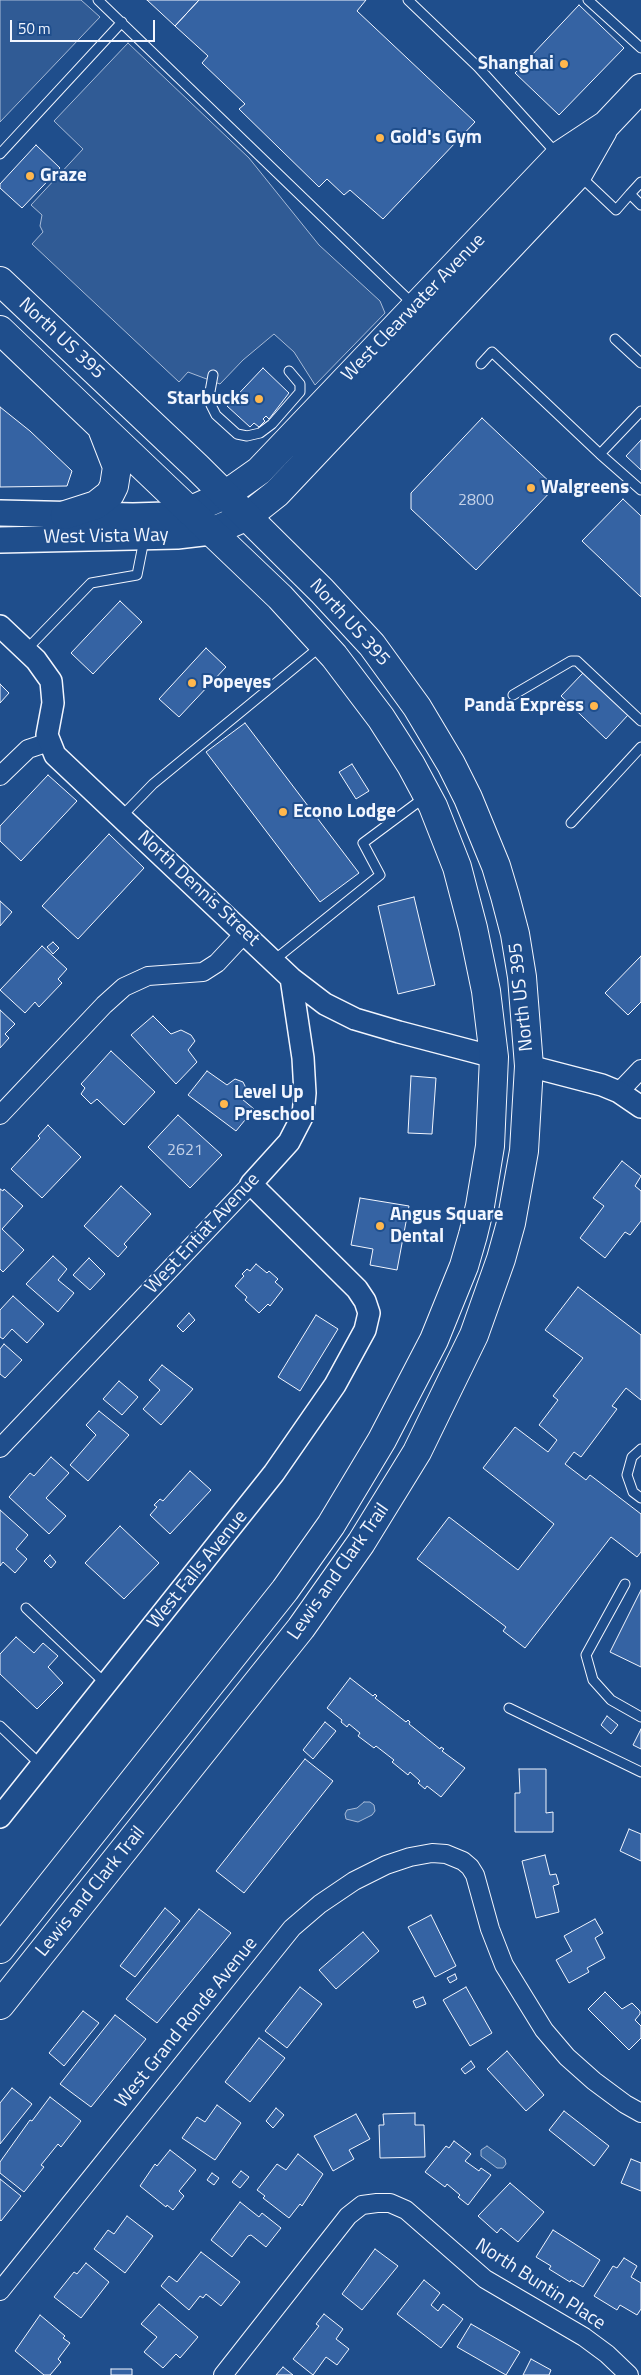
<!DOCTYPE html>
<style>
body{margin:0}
#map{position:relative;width:641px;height:2375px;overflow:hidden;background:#1f4e8c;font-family:"Titillium Web",sans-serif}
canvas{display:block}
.scale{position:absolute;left:10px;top:20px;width:145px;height:22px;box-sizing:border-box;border:2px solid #f2f6ff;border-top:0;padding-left:6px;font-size:15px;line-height:18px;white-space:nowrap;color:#f2f6ff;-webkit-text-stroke:4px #1f4e8c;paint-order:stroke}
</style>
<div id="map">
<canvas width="641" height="2375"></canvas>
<div class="scale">50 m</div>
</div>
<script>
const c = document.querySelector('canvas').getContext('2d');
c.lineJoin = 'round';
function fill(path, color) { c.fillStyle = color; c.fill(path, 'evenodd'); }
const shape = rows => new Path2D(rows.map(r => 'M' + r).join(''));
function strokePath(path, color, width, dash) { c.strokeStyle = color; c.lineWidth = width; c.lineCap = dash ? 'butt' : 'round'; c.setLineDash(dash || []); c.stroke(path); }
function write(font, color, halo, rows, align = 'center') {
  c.font = font + ' "Titillium Web",sans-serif'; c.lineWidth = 4; c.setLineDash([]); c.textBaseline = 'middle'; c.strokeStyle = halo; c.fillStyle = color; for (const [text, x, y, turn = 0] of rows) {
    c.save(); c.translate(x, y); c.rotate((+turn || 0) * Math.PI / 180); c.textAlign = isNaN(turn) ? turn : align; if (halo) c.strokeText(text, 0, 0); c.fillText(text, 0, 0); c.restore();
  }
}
const parking = shape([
 [0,0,81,0,100,17,0,122,0,0],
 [128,43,249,158,319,245,380,301,385,313,315,385,294,352,274,334,243,360,220,384,188,372,179,382,32,244,43,232,40,226,42,215,31,205,83,149,54,121,128,43]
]);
const water = shape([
 [364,1802,370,1802,374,1805,375,1811,372,1815,358,1822,346,1819,345,1814,347,1810,357,1808,364,1802],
 [487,2146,505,2159,506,2164,503,2168,497,2168,481,2156,481,2150,487,2146]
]);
const building = shape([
 [147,0,199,0,175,26,147,0],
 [199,0,366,0,357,11,475,122,383,219,350,190,344,195,327,179,319,187,239,109,245,104,202,63,208,56,175,26,199,0],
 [579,5,624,48,559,115,515,73,579,5],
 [36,145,60,168,22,208,0,188,0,184,36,145],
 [263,368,289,393,269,419,266,416,263,419,265,421,259,427,254,423,250,427,227,406,263,368],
 [0,407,30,431,72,471,67,486,0,487,0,407],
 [482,418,555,487,476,570,411,509,411,493,482,418],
 [641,440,641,470,626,456,641,440],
 [623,499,641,516,641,597,582,541,623,499],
 [120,601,142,622,93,674,71,653,120,601],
 [206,648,226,667,179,717,159,699,206,648],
 [583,673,628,715,606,739,561,696,583,673],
 [0,684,9,693,0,703,0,684],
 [245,723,359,873,320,902,206,752,245,723],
 [352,764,369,791,356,799,339,772,352,764],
 [48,775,77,801,21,861,0,841,0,826,48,775],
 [109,834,144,868,78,939,42,906,109,834],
 [414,897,435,985,398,994,378,906,414,897],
 [0,901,12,912,0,926,0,901],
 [53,942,59,948,53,954,47,947,53,942],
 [42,946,67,969,58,979,62,983,39,1007,35,1002,25,1013,0,990,42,946],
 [641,956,641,1002,628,1015,605,993,641,956],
 [0,1010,15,1024,5,1034,9,1038,0,1048,0,1010],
 [153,1016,171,1034,181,1030,191,1035,195,1041,188,1050,197,1062,176,1084,131,1035,153,1016],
 [111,1051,155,1092,124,1125,97,1099,91,1104,81,1094,85,1088,81,1084,111,1051],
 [207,1071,227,1085,235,1079,243,1082,247,1090,242,1099,254,1109,236,1131,188,1095,207,1071],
 [411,1076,436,1078,432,1134,408,1133,411,1076],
 [178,1115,222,1155,190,1188,148,1147,178,1115],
 [48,1125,81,1157,42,1198,11,1169,40,1138,38,1136,48,1125],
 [622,1161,641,1176,635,1186,641,1191,641,1221,630,1235,625,1232,605,1258,580,1238,604,1206,593,1198,622,1161],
 [121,1186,151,1214,124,1244,127,1247,118,1257,84,1226,121,1186],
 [0,1189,3,1191,4,1189,23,1206,2,1229,24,1250,3,1272,0,1269,0,1189],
 [360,1198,409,1206,397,1270,370,1265,373,1249,351,1245,360,1198],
 [53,1256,67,1269,58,1280,74,1293,58,1312,26,1284,53,1256],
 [89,1258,105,1274,90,1290,73,1275,89,1258],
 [256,1264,267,1273,269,1271,278,1279,275,1282,283,1289,270,1306,268,1304,259,1313,245,1300,247,1297,235,1286,244,1276,242,1274,247,1269,250,1271,256,1264],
 [578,1287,641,1335,641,1400,626,1388,612,1406,617,1409,581,1457,574,1452,565,1464,586,1480,590,1475,641,1514,641,1552,637,1557,611,1537,525,1648,503,1631,506,1627,417,1559,449,1517,518,1570,554,1524,483,1468,515,1427,548,1452,557,1440,539,1425,558,1400,553,1396,583,1358,545,1330,578,1287],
 [13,1296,44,1324,27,1343,12,1329,3,1339,0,1337,0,1310,13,1296],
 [189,1313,195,1320,183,1332,177,1326,189,1313],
 [316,1315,338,1329,300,1391,278,1377,316,1315],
 [4,1344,22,1360,5,1378,0,1374,0,1349,4,1344],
 [162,1365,193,1389,161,1425,143,1409,160,1390,149,1380,162,1365],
 [119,1381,138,1397,122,1415,103,1399,119,1381],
 [99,1411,129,1435,88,1481,70,1465,96,1435,86,1425,99,1411],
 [51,1457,69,1473,46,1498,66,1516,49,1534,9,1497,30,1473,34,1476,51,1457],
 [190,1471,211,1490,170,1534,150,1515,157,1507,154,1505,160,1499,163,1501,190,1471],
 [0,1510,28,1535,16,1549,27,1559,15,1573,3,1562,0,1566,0,1510],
 [120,1526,159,1563,124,1599,85,1563,120,1526],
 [50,1555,56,1562,51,1568,44,1561,50,1555],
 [641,1590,641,1667,610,1652,641,1590],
 [16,1637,34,1653,43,1643,58,1656,48,1667,63,1683,37,1709,0,1674,0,1654,16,1637],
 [350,1678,373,1696,375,1694,377,1696,375,1698,406,1722,408,1720,410,1722,409,1724,440,1749,441,1747,444,1749,442,1751,465,1768,441,1797,427,1786,425,1789,418,1783,420,1781,410,1772,408,1775,392,1762,394,1760,376,1746,374,1748,358,1736,360,1733,349,1724,347,1727,341,1722,342,1720,327,1708,350,1678],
 [607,1716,618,1725,611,1734,601,1725,607,1716],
 [325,1722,336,1731,313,1759,303,1750,325,1722],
 [641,1729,641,1749,633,1745,641,1729],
 [305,1759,333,1781,244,1893,216,1871,305,1759],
 [519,1769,546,1769,546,1813,553,1812,553,1832,515,1832,515,1793,520,1793,519,1769],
 [629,1829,641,1834,641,1861,620,1851,629,1829],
 [545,1855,550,1875,556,1874,559,1884,553,1886,559,1912,536,1918,522,1861,545,1855],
 [165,1908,180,1921,135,1977,120,1966,165,1908],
 [199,1909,231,1933,157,2023,126,1999,199,1909],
 [431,1915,456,1966,435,1977,408,1927,431,1915],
 [595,1919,603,1933,595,1938,605,1958,587,1968,589,1972,569,1983,556,1960,572,1951,564,1936,595,1919],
 [363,1932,379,1951,336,1989,319,1970,363,1932],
 [455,1974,457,1979,450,1983,447,1978,455,1974],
 [300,1987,322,2004,287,2048,265,2031,300,1987],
 [466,1987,492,2033,470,2046,443,2000,466,1987],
 [605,1992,622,2009,632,2003,640,2011,640,2014,635,2020,641,2026,641,2038,629,2050,588,2009,605,1992],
 [423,1997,426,2004,416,2008,413,2001,423,1997],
 [83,2011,99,2023,64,2066,49,2053,83,2011],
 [115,2015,146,2039,91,2107,60,2084,115,2015],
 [259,2038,285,2058,250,2102,225,2082,259,2038],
 [507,2051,544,2095,526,2111,487,2069,507,2051],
 [471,2061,475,2067,465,2074,461,2069,471,2061],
 [12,2088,32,2104,0,2144,0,2103,12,2088],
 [50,2097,81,2121,61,2147,58,2144,41,2165,44,2167,24,2192,0,2173,0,2162,30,2120,32,2121,50,2097],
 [217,2105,241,2123,215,2160,182,2138,197,2117,205,2122,217,2105],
 [276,2108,284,2115,273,2128,266,2121,276,2108],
 [564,2111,609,2146,594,2166,549,2130,564,2111],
 [415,2113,415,2125,424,2125,425,2157,380,2158,379,2125,384,2125,383,2114,415,2113],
 [356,2114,370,2139,349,2150,354,2159,333,2171,314,2136,356,2114],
 [454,2141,471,2154,465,2161,479,2171,481,2168,491,2175,468,2205,458,2197,460,2195,447,2184,445,2187,425,2172,446,2146,449,2148,454,2141],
 [170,2150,196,2170,179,2191,184,2196,173,2210,167,2205,166,2207,140,2186,155,2164,157,2166,170,2150],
 [298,2154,323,2174,302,2206,300,2204,289,2218,263,2198,265,2196,257,2190,277,2164,286,2170,298,2154],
 [631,2159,641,2163,641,2191,621,2183,631,2159],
 [241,2171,249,2177,240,2188,232,2182,241,2171],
 [212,2173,219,2178,214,2185,207,2180,212,2173],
 [0,2179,21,2196,1,2221,0,2220,0,2179],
 [510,2183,544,2212,518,2242,501,2228,497,2233,478,2216,510,2183],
 [240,2202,259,2217,262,2213,281,2228,266,2247,251,2235,248,2236,232,2257,211,2240,240,2202],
 [127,2216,153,2236,125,2273,94,2249,108,2230,114,2234,127,2216],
 [553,2230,600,2260,583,2287,571,2280,570,2282,549,2269,551,2266,536,2257,553,2230],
 [375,2249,398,2266,362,2310,342,2294,375,2249],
 [201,2252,240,2282,221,2306,206,2294,203,2298,200,2296,189,2310,161,2286,169,2276,177,2282,201,2252],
 [624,2258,637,2266,631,2277,641,2283,641,2309,637,2315,620,2305,617,2310,594,2296,613,2266,617,2268,624,2258],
 [86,2263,109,2282,81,2318,54,2297,74,2272,77,2274,86,2263],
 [424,2280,440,2293,431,2305,438,2311,443,2304,463,2319,441,2348,397,2314,424,2280],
 [159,2304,198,2337,180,2358,176,2354,163,2368,144,2352,157,2337,141,2324,159,2304],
 [324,2314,343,2329,336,2339,349,2349,337,2365,326,2357,313,2375,293,2359,319,2326,316,2324,324,2314],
 [40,2315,65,2336,63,2338,70,2343,58,2359,61,2362,50,2375,44,2375,15,2351,40,2315],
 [471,2324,520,2352,506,2375,457,2347,471,2324],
 [531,2359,551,2370,549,2375,523,2375,531,2359],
 [283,2367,293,2375,276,2375,283,2367],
 [111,2369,132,2369,132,2375,111,2375,111,2369]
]);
const service = shape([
 [98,0,413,304],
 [408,0,478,67,557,154],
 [588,0,641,48],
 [0,154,122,22],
 [579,175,616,210,630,194],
 [641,182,630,194,641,205],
 [615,339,641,363],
 [481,364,492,352,600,454,641,411],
 [213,375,209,397,211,405,216,415,237,434,247,436,260,433,272,424,300,392,300,384,289,371],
 [600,454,641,490],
 [26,650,91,583,137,575,144,540],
 [513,695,571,661,577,661,641,721],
 [121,817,153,784,321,646],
 [571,823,641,747],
 [273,961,380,875,363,843,425,797],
 [641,1449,632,1457,627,1475,633,1492,641,1498],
 [625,1584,586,1655,593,1680,611,1700,641,1717],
 [26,1608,106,1684],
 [509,1708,641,1772],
 [0,1726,41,1765]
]);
const minor = shape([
 [0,776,28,749,49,742],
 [619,1092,641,1069],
 [0,1115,104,1005,124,987,148,976,203,972,217,963,245,933],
 [0,1448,251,1184],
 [0,2291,292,1928,320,1904,354,1881,386,1865,410,1857,432,1853,446,1854,463,1861,470,1867,475,1875,490,1929,504,1965,544,2030,567,2057,594,2081,625,2104,641,2113],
 [223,2375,348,2216,362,2205,377,2203,390,2203,406,2210,485,2279,584,2337,607,2354,629,2375]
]);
const tertiary = shape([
 [0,626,36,660,51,681,53,703,47,735,55,755,291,978,325,1004,355,1019,399,1032,494,1057],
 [529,1066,602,1085,619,1092,641,1107],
 [0,1817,274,1473,335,1385,365,1330,369,1313,365,1301,357,1289,251,1184,289,1142,303,1115,305,1093,303,1058,291,978]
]);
const secondary = shape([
 [0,513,133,516,166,515,189,511],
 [0,540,177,536,211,532]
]);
const primary = shape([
 [189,511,225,495,259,471,559,156,606,125,641,88],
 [211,532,248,516,277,493,578,174,603,130]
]);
const trunk = shape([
 [0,281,197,467,322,591,372,645,417,707,451,764,468,798,496,866,505,896,515,934,522,977,529,1066,524,1151,511,1223,501,1259,474,1335,417,1452,361,1543,301,1628,0,2005],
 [0,330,280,597,334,656,381,718,411,765,433,806,457,867,473,928,486,991,494,1057,490,1146,480,1206,473,1235,464,1266,434,1340,382,1440,331,1525,285,1590,0,1949],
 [65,515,96,505,110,494,114,486,117,467,103,431]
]);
const markers = [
 [564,64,5,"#ffb74d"],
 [380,138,5,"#ffb74d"],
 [30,176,5,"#ffb74d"],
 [259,399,5,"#ffb74d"],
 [531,488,5,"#ffb74d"],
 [192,683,5,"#ffb74d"],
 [594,706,5,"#ffb74d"],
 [283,812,5,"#ffb74d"],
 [224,1104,5,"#ffb74d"],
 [380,1226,5,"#ffb74d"]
];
const numberNames = [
 ["2800",476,501],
 ["2621",185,1151]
];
const poiNames = [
 ["Shanghai",554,64,"right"],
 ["Gold's Gym",390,138],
 ["Graze",40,176],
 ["Starbucks",249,399,"right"],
 ["Walgreens",541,488],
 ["Popeyes",202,683],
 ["Panda Express",584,706,"right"],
 ["Econo Lodge",293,812],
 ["Level Up",234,1093],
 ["Preschool",234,1115],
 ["Angus Square",390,1215],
 ["Dental",390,1237]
];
const streetNames = [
 ["West Clearwater Avenue",414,308,-46],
 ["North US 395",61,339,43],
 ["West Vista Way",106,537,-1],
 ["North US 395",349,623,48],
 ["North Dennis Street",198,889,43],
 ["North US 395",522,997,-96],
 ["West Entiat Avenue",203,1234,-47],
 ["West Falls Avenue",198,1570,-51],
 ["Lewis and Clark Trail",339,1572,-55],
 ["Lewis and Clark Trail",91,1892,-51],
 ["West Grand Ronde Avenue",187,2023,-51],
 ["North Buntin Place",540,2285,33]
];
fill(parking, '#305b95');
strokePath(parking, '#a8bbd7', 1);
fill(water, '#3b69a3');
strokePath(water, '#a8bbd7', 1);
fill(building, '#3563a3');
strokePath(building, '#f2f6ff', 1);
strokePath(service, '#f2f6ff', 11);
strokePath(minor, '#f2f6ff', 20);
strokePath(tertiary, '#f2f6ff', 24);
strokePath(secondary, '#f2f6ff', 28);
strokePath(primary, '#f2f6ff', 30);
strokePath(trunk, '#f2f6ff', 30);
strokePath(service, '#1f4e8c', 9);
strokePath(minor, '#1f4e8c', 18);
strokePath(tertiary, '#1f4e8c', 21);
strokePath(secondary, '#1f4e8c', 25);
strokePath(primary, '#1f4e8c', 28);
strokePath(trunk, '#1f4e8c', 28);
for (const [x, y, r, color] of markers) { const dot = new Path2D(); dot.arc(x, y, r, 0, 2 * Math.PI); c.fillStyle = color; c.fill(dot); strokePath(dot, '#1f4e8c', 2); }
write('16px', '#c3d1e8', null, numberNames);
write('bold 19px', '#f2f6ff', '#1f4e8c', poiNames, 'left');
write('19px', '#f2f6ff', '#1f4e8c', streetNames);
</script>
